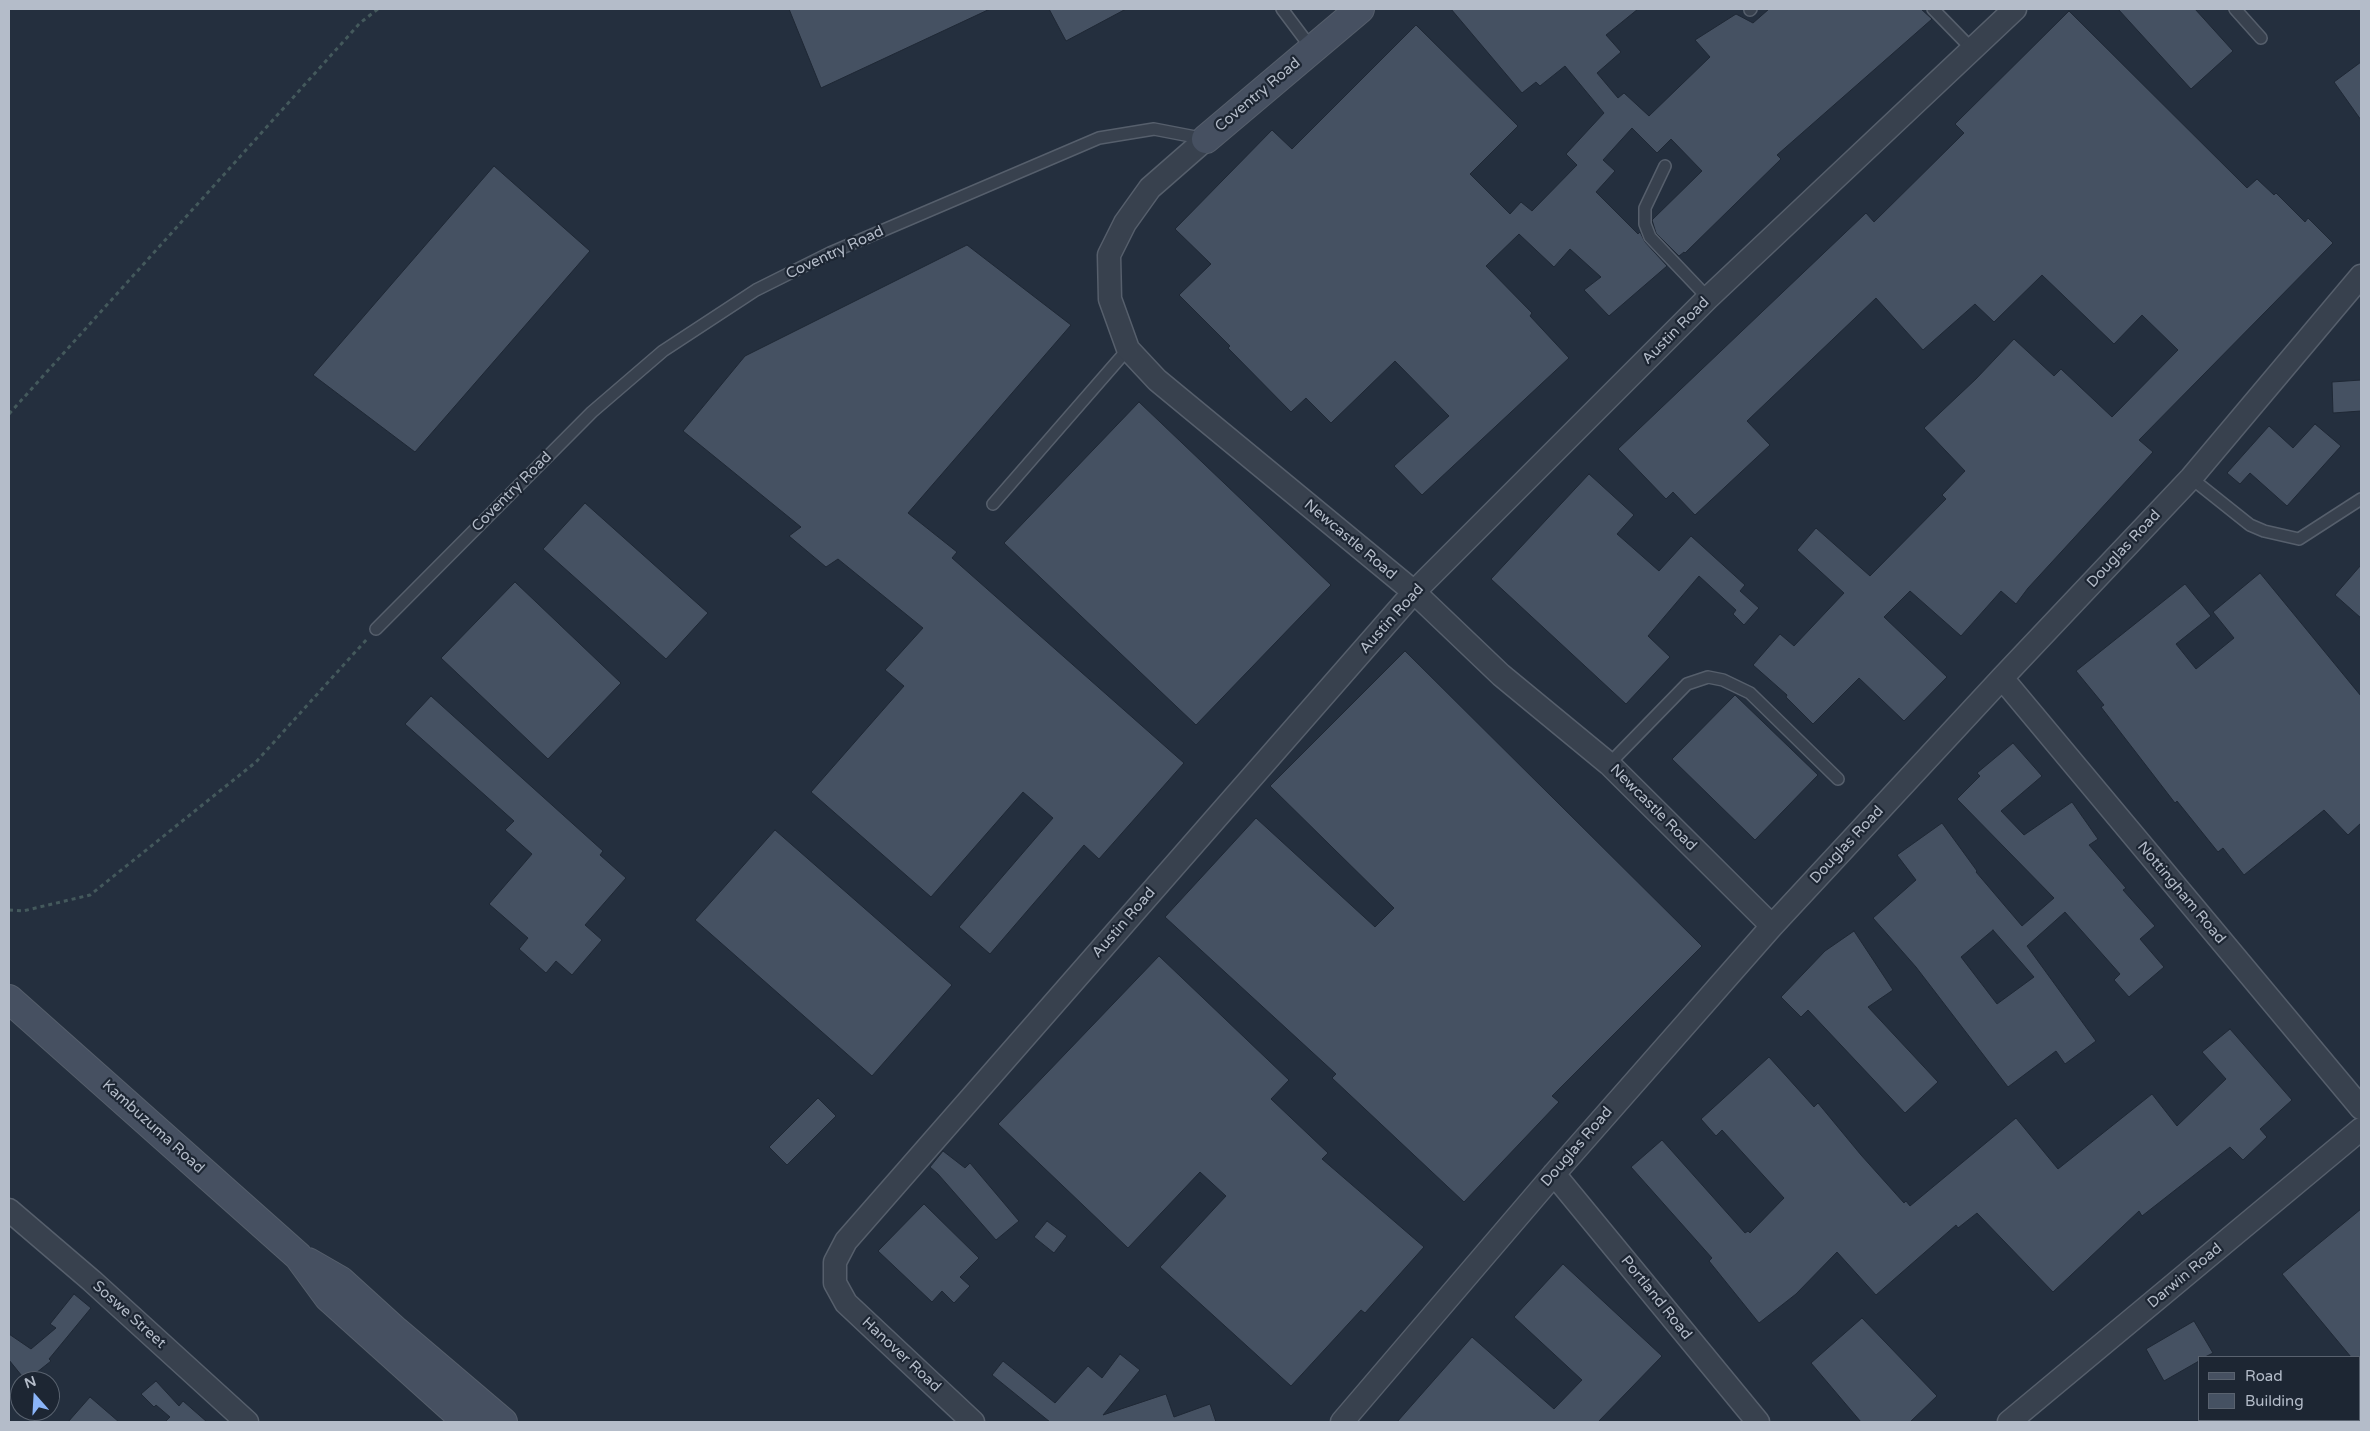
<!DOCTYPE html>
<style>
body{margin:0}
#map{position:relative;width:2370px;height:1431px;overflow:hidden;background:#242f3e;font-family:"Varela Round",sans-serif}
canvas{display:block}
.frame{position:absolute;inset:0;border:10px solid #b4bcc9;pointer-events:none}
.legend{position:absolute;left:2198px;top:1356px;width:162px;height:65px;box-sizing:border-box;background:#1d2633;border:1px solid #59626f;margin:0;padding:6px 9px;list-style:none;font-size:15px;color:#b4bcc9}
.legend li{display:flex;align-items:center;gap:10px;height:25px}
.legend b{width:25px;border:1px solid #59626f}
.north{position:absolute;left:10px;top:1371px;width:50px;height:50px;box-sizing:border-box;background:#1d2633;border:1px solid #59626f;border-radius:50%;rotate:341deg;font-size:14px;font-weight:700;line-height:20px;text-align:center;color:#b4bcc9}
.north::after{content:'';display:block;margin:auto;width:18px;height:22px;background:#8ab4f8;clip-path:polygon(50% 0,100% 100%,50% 72%,0 100%)}
</style>
<div id="map">
<canvas width="2370" height="1431"></canvas>
<div class="frame"></div>
<ul class="legend">
<li><b style="height:6px;background:#465061"></b>Road</li>
<li><b style="height:14px;background:#455162"></b>Building</li>
</ul>
<div class="north">N</div>
</div>
<script>
const c = document.querySelector('canvas').getContext('2d');
c.lineJoin = 'round';
function fill(path, color) { c.fillStyle = color; c.fill(path, 'evenodd'); }
const shape = rows => new Path2D(rows.map(r => 'M' + r).join(''));
function strokePath(path, color, width, dash) { c.strokeStyle = color; c.lineWidth = width; c.lineCap = dash ? 'butt' : 'round'; c.setLineDash(dash || []); c.stroke(path); }
function write(font, color, halo, rows, align = 'center') {
  c.font = font + ' "Varela Round",sans-serif'; c.lineWidth = 4.5; c.setLineDash([]); c.textBaseline = 'middle'; c.strokeStyle = halo; c.fillStyle = color; for (const [text, x, y, turn = 0] of rows) {
    c.save(); c.translate(x, y); c.rotate((+turn || 0) * Math.PI / 180); c.textAlign = isNaN(turn) ? turn : align; if (halo) c.strokeText(text, 0, 0); c.fillText(text, 0, 0); c.restore();
  }
}
const building = shape([
 [789,9,990,9,821,88,789,9],
 [1049,9,1126,9,1066,41,1049,9],
 [1451,9,1638,9,1606,35,1621,52,1597,73,1618,98,1624,93,1649,116,1710,57,1695,40,1736,14,1753,23,1769,9,1921,9,1932,19,1777,155,1781,159,1685,253,1684,252,1679,256,1656,233,1652,220,1702,171,1671,139,1657,153,1632,128,1603,160,1615,171,1596,192,1638,234,1640,232,1645,242,1667,266,1609,316,1584,290,1601,277,1570,249,1554,267,1519,234,1486,266,1532,313,1530,316,1569,358,1422,495,1394,466,1449,416,1395,361,1331,423,1306,398,1291,412,1228,348,1230,346,1179,295,1211,264,1175,229,1272,130,1292,149,1416,25,1518,126,1470,174,1510,214,1521,202,1532,211,1577,165,1566,154,1604,113,1565,66,1540,86,1536,82,1522,93,1451,9],
 [2118,9,2195,9,2233,51,2191,89,2118,9],
 [2069,11,2247,188,2257,179,2274,195,2276,193,2305,222,2308,218,2333,243,2139,440,2153,452,2028,588,2016,604,2001,591,1961,636,1910,591,1884,617,1947,677,1904,721,1859,678,1813,724,1786,697,1787,695,1753,665,1780,634,1794,646,1844,593,1797,550,1816,528,1870,576,1946,499,1942,495,1965,471,1924,428,1976,379,2014,339,2054,376,2061,369,2112,417,2178,350,2142,315,2114,344,2042,275,1994,322,1975,304,1923,350,1876,298,1747,421,1770,445,1695,515,1673,492,1666,499,1618,449,1866,213,1874,222,1964,133,1955,124,2069,11],
 [2361,62,2361,120,2334,82,2361,62],
 [494,166,590,251,415,452,313,375,494,166],
 [967,245,1071,325,908,513,957,552,952,558,1184,763,1099,859,1084,845,990,954,959,927,1053,818,1023,792,931,897,811,792,904,686,885,670,923,628,838,559,826,567,789,536,801,527,683,431,745,356,967,245],
 [2361,380,2361,411,2333,413,2332,382,2361,380],
 [1139,402,1331,585,1196,725,1004,543,1139,402],
 [2315,424,2341,446,2287,506,2250,473,2240,484,2227,473,2269,426,2293,448,2315,424],
 [1589,474,1634,515,1617,534,1659,571,1691,536,1745,585,1740,591,1759,608,1744,625,1733,614,1736,610,1699,576,1648,636,1670,657,1626,704,1491,579,1589,474],
 [585,503,708,613,666,659,543,549,585,503],
 [2361,565,2361,618,2335,595,2361,565],
 [2260,573,2361,696,2361,823,2348,835,2324,810,2244,875,2223,848,2218,852,2177,801,2175,803,2101,707,2104,705,2076,671,2185,584,2211,616,2176,644,2196,669,2234,638,2213,612,2260,573],
 [515,582,621,683,548,759,441,658,515,582],
 [1405,651,1702,946,1552,1096,1559,1102,1464,1202,1332,1078,1336,1074,1165,917,1256,818,1375,927,1394,908,1270,786,1405,651],
 [1735,695,1818,775,1755,840,1672,759,1735,695],
 [431,696,603,851,600,855,626,878,585,925,602,940,572,975,556,961,546,973,519,949,528,938,489,904,532,854,505,830,514,821,405,724,431,696],
 [2013,743,2042,776,2001,811,2024,835,2072,802,2098,839,2089,845,2126,888,2123,890,2155,926,2140,939,2164,967,2129,997,2114,980,2120,974,2065,912,2027,946,2096,1041,2065,1064,2056,1051,2008,1087,1916,967,1873,918,1916,880,1897,855,1942,823,1977,871,1976,872,2022,926,2054,898,1957,799,1980,776,1977,773,2013,743],
 [1993,930,2034,977,1997,1004,1961,957,1993,930],
 [775,830,952,985,872,1076,695,920,775,830],
 [1854,931,1893,990,1868,1007,1938,1082,1905,1113,1808,1010,1801,1017,1781,997,1825,951,1854,931],
 [1159,956,1289,1080,1271,1099,1328,1153,1322,1159,1424,1247,1365,1313,1361,1310,1291,1386,1160,1267,1226,1196,1200,1172,1128,1248,998,1124,1159,956],
 [2230,1029,2292,1100,2260,1129,2267,1137,2243,1160,2230,1147,2142,1216,2139,1211,2053,1292,1977,1213,1958,1228,1956,1225,1876,1295,1837,1252,1796,1294,1759,1323,1709,1261,1712,1258,1631,1167,1662,1140,1745,1233,1748,1231,1750,1233,1784,1198,1722,1130,1716,1136,1701,1119,1769,1057,1814,1107,1818,1103,1861,1155,1904,1203,1906,1201,1910,1206,2016,1118,2058,1169,2152,1094,2177,1126,2226,1079,2202,1052,2230,1029],
 [818,1098,836,1116,787,1165,769,1147,818,1098],
 [943,1151,965,1168,970,1163,1019,1221,996,1240,938,1174,930,1167,943,1151],
 [924,1204,979,1258,960,1277,970,1286,954,1303,942,1291,932,1302,878,1251,924,1204],
 [2361,1209,2361,1369,2359,1366,2359,1357,2351,1357,2282,1274,2361,1209],
 [1047,1221,1067,1236,1054,1253,1034,1237,1047,1221],
 [1563,1264,1662,1356,1598,1422,1397,1422,1472,1337,1554,1409,1582,1380,1514,1317,1563,1264],
 [74,1294,91,1308,49,1359,51,1361,26,1381,9,1360,9,1334,31,1349,56,1328,50,1324,74,1294],
 [1862,1318,1937,1396,1910,1422,1861,1422,1811,1363,1862,1318],
 [2194,1321,2213,1353,2205,1357,2199,1357,2199,1361,2164,1381,2146,1349,2194,1321],
 [1120,1354,1140,1370,1103,1415,1166,1394,1174,1417,1210,1404,1216,1422,1050,1422,992,1375,1003,1361,1055,1403,1088,1366,1102,1378,1120,1354],
 [156,1381,179,1406,183,1401,207,1422,165,1422,170,1417,156,1405,154,1407,141,1394,156,1381],
 [90,1397,119,1422,68,1422,90,1397]
]);
const path = shape([
 [9,414,360,23,378,9],
 [9,910,23,911,90,895,256,762,367,639]
]);
const lane = shape([
 [1282,9,1312,49],
 [1933,9,1972,49],
 [2235,9,2261,38],
 [1750,10,1751,9],
 [1665,166,1645,208,1645,224,1650,237,1708,298],
 [2191,478,2250,525,2264,531,2299,539,2361,499],
 [993,504,1128,349],
 [376,629,592,412,663,351,756,290,830,253,1099,138,1154,129,1206,139],
 [1609,764,1687,684,1708,677,1723,680,1750,693,1838,779]
]);
const street = shape([
 [1206,139,1150,188,1125,223,1109,255,1110,299,1128,349,1157,380,1414,592,1501,675,1609,764,1772,926],
 [2002,678,2361,1108],
 [1554,1174,1758,1422],
 [9,1210,92,1281,247,1422],
 [973,1422,846,1303,835,1283,835,1262,846,1241,1414,592,1708,298,2015,9],
 [1342,1422,1554,1174,1772,926,2002,678,2191,478,2361,276],
 [2009,1422,2361,1129]
]);
const secondary = shape([
 [1206,139,1360,9],
 [9,999,298,1256,328,1297,467,1422],
 [308,1262,341,1281,396,1331,503,1422]
]);
const streetNames = [
 ["Coventry Road",1258,95,-40],
 ["Coventry Road",835,253,-25],
 ["Austin Road",1676,331,-45],
 ["Coventry Road",512,492,-45],
 ["Newcastle Road",1350,540,40],
 ["Douglas Road",2124,549,-47],
 ["Austin Road",1392,619,-48],
 ["Newcastle Road",1653,808,45],
 ["Douglas Road",1847,845,-47],
 ["Nottingham Road",2181,893,50],
 ["Austin Road",1124,923,-49],
 ["Kambuzuma Road",153,1127,42],
 ["Douglas Road",1577,1147,-49],
 ["Darwin Road",2185,1276,-40],
 ["Portland Road",1656,1298,51],
 ["Soswe Street",129,1315,42],
 ["Hanover Road",901,1355,43]
];
fill(building, '#455162');
strokePath(building, '#1f2835', 1);
strokePath(lane, '#565f6c', 14);
strokePath(street, '#565f6c', 25);
strokePath(secondary, '#565f6c', 30);
strokePath(path, '#44595c', 3, [4, 4]);
strokePath(lane, '#38414e', 11);
strokePath(street, '#38414e', 22);
strokePath(secondary, '#465061', 28);
write('15px', '#b4bcc9', '#1d2633', streetNames);
</script>
